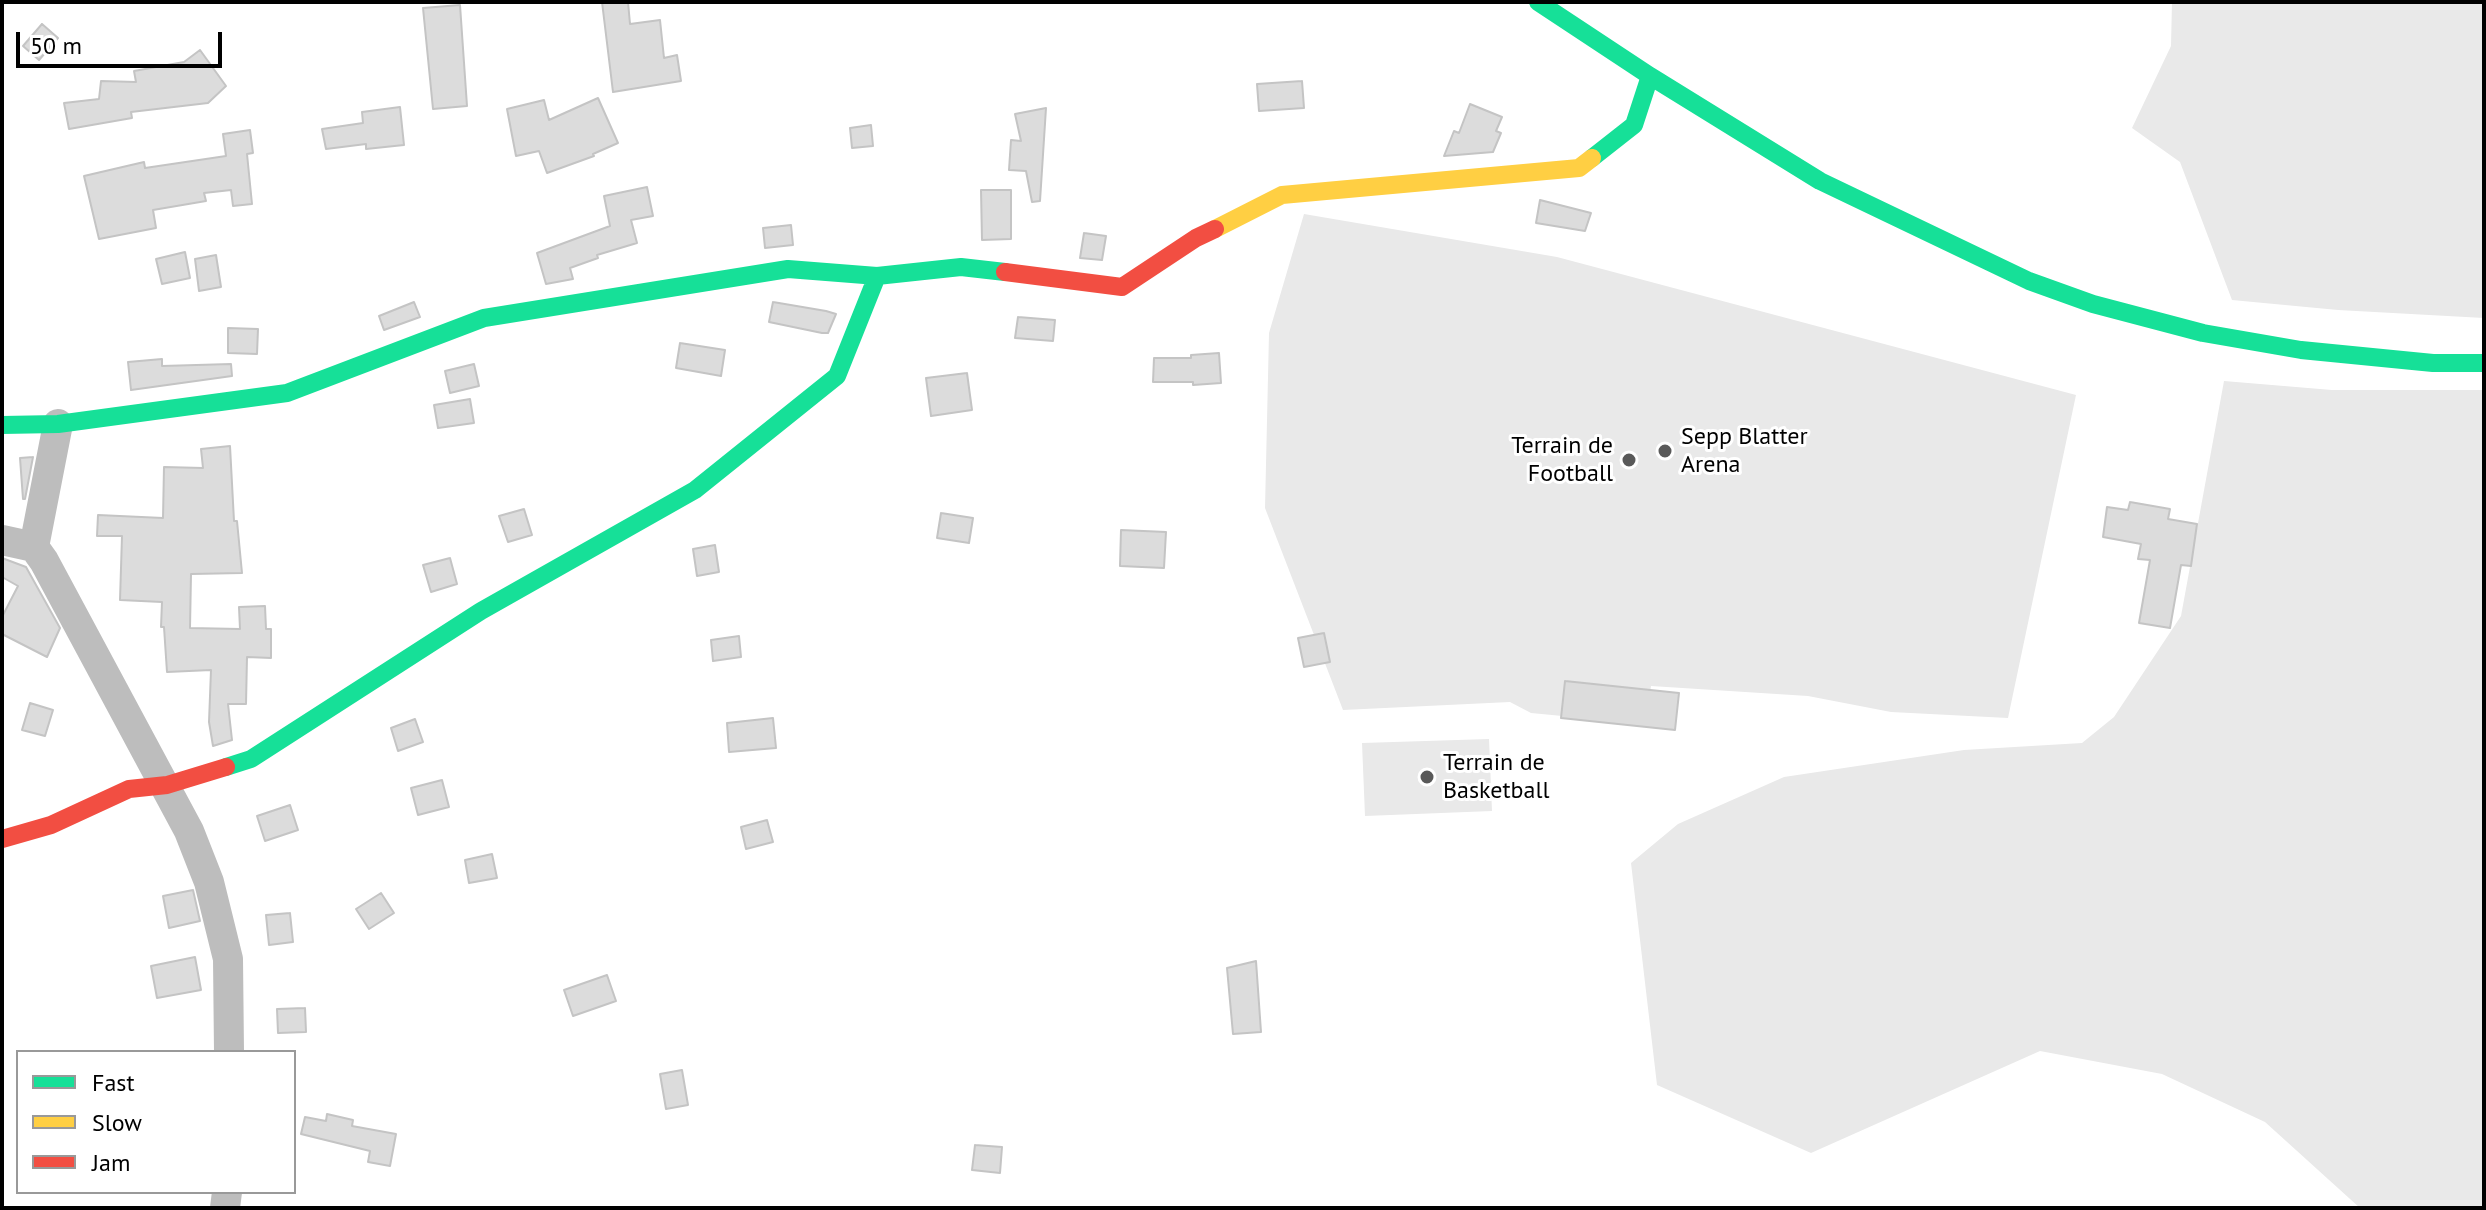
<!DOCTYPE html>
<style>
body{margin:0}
#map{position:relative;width:2486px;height:1210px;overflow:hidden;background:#fff;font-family:"PT Sans",sans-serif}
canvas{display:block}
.frame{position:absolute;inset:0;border:4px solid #000;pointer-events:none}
.legend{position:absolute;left:16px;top:1050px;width:280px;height:144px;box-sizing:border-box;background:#fff;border:2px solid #999;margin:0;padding:10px 14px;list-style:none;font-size:24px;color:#000}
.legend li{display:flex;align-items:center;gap:16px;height:40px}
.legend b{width:40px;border:2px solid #999}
.scale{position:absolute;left:16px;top:32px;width:206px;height:36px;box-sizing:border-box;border:4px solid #000;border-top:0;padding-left:10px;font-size:24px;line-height:28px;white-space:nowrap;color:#000;-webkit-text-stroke:6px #fff;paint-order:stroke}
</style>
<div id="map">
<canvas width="2486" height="1210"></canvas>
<div class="frame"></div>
<ul class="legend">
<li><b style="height:10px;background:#16e098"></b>Fast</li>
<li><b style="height:10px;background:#ffcf43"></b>Slow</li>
<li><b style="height:10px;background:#f24e42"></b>Jam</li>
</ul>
<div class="scale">50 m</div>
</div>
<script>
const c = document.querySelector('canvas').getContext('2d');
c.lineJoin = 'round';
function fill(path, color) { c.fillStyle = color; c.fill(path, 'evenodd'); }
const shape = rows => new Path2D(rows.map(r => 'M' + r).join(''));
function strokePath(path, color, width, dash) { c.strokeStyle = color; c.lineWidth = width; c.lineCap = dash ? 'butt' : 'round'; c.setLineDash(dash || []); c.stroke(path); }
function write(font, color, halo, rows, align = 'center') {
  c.font = font + ' "PT Sans",sans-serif'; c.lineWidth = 6; c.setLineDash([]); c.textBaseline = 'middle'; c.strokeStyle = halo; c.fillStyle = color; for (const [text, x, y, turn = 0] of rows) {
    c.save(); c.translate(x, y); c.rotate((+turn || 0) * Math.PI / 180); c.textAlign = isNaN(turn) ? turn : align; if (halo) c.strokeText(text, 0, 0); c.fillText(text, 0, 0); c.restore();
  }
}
const green = shape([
 [2172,2,2484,2,2484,318,2338,310,2232,300,2180,162,2132,128,2171,46],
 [1304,214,1557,257,2076,395,2008,718,1891,712,1808,696,1651,686,1646,724,1531,713,1510,702,1343,710,1265,508,1269,333],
 [2224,381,2332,390,2484,390,2484,1208,2360,1208,2265,1122,2162,1074,2040,1051,1811,1153,1657,1085,1631,863,1678,824,1784,777,1964,750,2082,743,2114,717,2181,616],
 [1489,739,1492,811,1365,816,1362,743]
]);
const building = shape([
 [602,2,628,2,630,24,660,20,664,58,677,55,681,81,613,92,602,2],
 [460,5,467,106,433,109,423,8,460,5],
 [42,24,58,38,39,60,23,46,42,24],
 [200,50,226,86,208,103,131,112,132,118,69,129,64,103,99,99,101,81,136,82,134,71,184,62,200,50],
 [1302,81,1304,108,1259,111,1257,84,1302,81],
 [598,98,618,143,593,154,594,156,547,173,539,151,516,156,507,109,544,100,549,120,598,98],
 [1470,104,1502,117,1496,131,1501,133,1493,152,1444,156,1454,131,1459,133,1470,104],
 [400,107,404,145,366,149,366,144,326,149,322,129,363,123,362,112,400,107],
 [1046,108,1040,201,1032,202,1026,171,1009,170,1011,140,1021,141,1015,114,1046,108],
 [871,125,873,146,852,148,850,128,871,125],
 [250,130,253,153,247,154,252,204,233,206,231,190,204,193,206,201,153,210,156,228,99,239,84,176,144,162,145,168,226,156,223,134,250,130],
 [647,187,653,216,631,220,637,243,597,255,598,258,570,268,573,279,546,284,537,253,610,226,604,196,647,187],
 [981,190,1011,190,1011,239,982,240,981,190],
 [1540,200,1591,213,1585,231,1536,223,1540,200],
 [791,225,793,245,765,248,763,228,791,225],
 [1084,233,1106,236,1102,260,1080,258,1084,233],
 [185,252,190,278,162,284,156,259,185,252],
 [216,255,221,287,199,291,195,259,216,255],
 [414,302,420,317,384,330,379,316,414,302],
 [773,302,826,311,836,314,828,333,822,333,769,322,773,302],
 [1018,317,1055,320,1053,341,1015,338,1018,317],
 [228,328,258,329,257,354,228,353,228,328],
 [680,343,725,350,721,376,676,368,680,343],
 [1219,353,1221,383,1193,385,1193,382,1153,382,1154,358,1191,358,1191,355,1219,353],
 [162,359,162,366,231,364,232,376,131,390,128,362,162,359],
 [474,364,479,386,450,393,445,371,474,364],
 [967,373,972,410,931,416,926,378,967,373],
 [470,399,474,423,438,428,434,405,470,399],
 [230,446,234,521,237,521,242,573,191,574,190,628,240,629,239,607,265,606,266,629,271,629,271,658,247,657,246,704,228,704,232,740,213,746,209,722,211,670,167,672,164,627,161,627,162,602,120,600,122,536,97,536,98,515,163,518,164,467,203,468,201,449,230,446],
 [33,457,25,499,23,499,20,458,33,457],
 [2130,502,2170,509,2168,519,2197,524,2191,566,2181,565,2170,628,2139,623,2150,560,2138,559,2141,544,2103,537,2107,507,2128,510,2130,502],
 [524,509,532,535,508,542,499,516,524,509],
 [941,513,973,518,969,543,937,538,941,513],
 [1121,530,1166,532,1164,568,1120,566,1121,530],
 [715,545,719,572,697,576,693,549,715,545],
 [2,558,26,567,60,628,47,657,2,634,2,617,18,586,2,577,2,558],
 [450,558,457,584,431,592,423,565,450,558],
 [1324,633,1330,662,1304,667,1298,638,1324,633],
 [739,636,741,657,713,661,711,640,739,636],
 [1565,681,1679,693,1675,730,1561,718,1565,681],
 [30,703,53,710,45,736,22,730,30,703],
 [773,718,776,748,729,752,727,723,773,718],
 [415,719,423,742,398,751,391,728,415,719],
 [442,780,449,807,418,815,411,788,442,780],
 [290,805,298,830,265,841,257,816,290,805],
 [767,820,773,842,746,849,741,827,767,820],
 [492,854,497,878,469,883,465,860,492,854],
 [193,890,200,921,169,928,163,896,193,890],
 [381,893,394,913,369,929,356,909,381,893],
 [290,913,293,942,269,945,266,915,290,913],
 [195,957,201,990,157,998,151,966,195,957],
 [1256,961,1261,1032,1233,1034,1227,968,1256,961],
 [607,975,616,1001,573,1016,564,990,607,975],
 [305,1008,306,1032,278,1033,277,1009,305,1008],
 [682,1070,688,1105,666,1109,660,1074,682,1070],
 [327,1114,353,1120,352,1126,396,1134,390,1166,368,1162,370,1151,301,1134,305,1117,326,1121,327,1114],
 [975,1145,1002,1147,1000,1173,972,1170,975,1145]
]);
const street = shape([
 [2,540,34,547,44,561,189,831,209,882,228,959,229,1052],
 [34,547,58,424],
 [225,1208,227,1192]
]);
const fast = shape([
 [1538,2,1650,76,1820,181,2029,281,2093,304,2203,333,2301,350,2433,363,2484,363],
 [1592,158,1634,125,1650,76],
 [2,425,58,424,287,393,484,318,788,269,877,276,961,267,1005,272],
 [226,767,251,759,481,611,695,490,837,376,877,276]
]);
const slow = shape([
 [1215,229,1282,195,1579,168,1592,158]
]);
const jam = shape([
 [1005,272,1122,287,1196,238,1215,229],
 [2,839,51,825,129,789,167,785,226,767]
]);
const markers = [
 [1665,451,8,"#595959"],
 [1629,460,8,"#595959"],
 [1427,777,8,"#595959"]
];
const poiNames = [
 ["Sepp Blatter",1681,437],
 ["Arena",1681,465],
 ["Terrain de",1613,446,"right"],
 ["Football",1613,474,"right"],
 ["Terrain de",1443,763],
 ["Basketball",1443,791]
];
fill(green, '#e9e9e9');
fill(building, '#dcdcdc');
strokePath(building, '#c4c4c4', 2);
strokePath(street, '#bdbdbd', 30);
strokePath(fast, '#16e098', 18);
strokePath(slow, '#ffcf43', 18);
strokePath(jam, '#f24e42', 18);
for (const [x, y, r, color] of markers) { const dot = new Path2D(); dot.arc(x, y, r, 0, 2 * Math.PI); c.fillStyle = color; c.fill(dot); strokePath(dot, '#fff', 3); }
write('24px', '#000', '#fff', poiNames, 'left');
</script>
